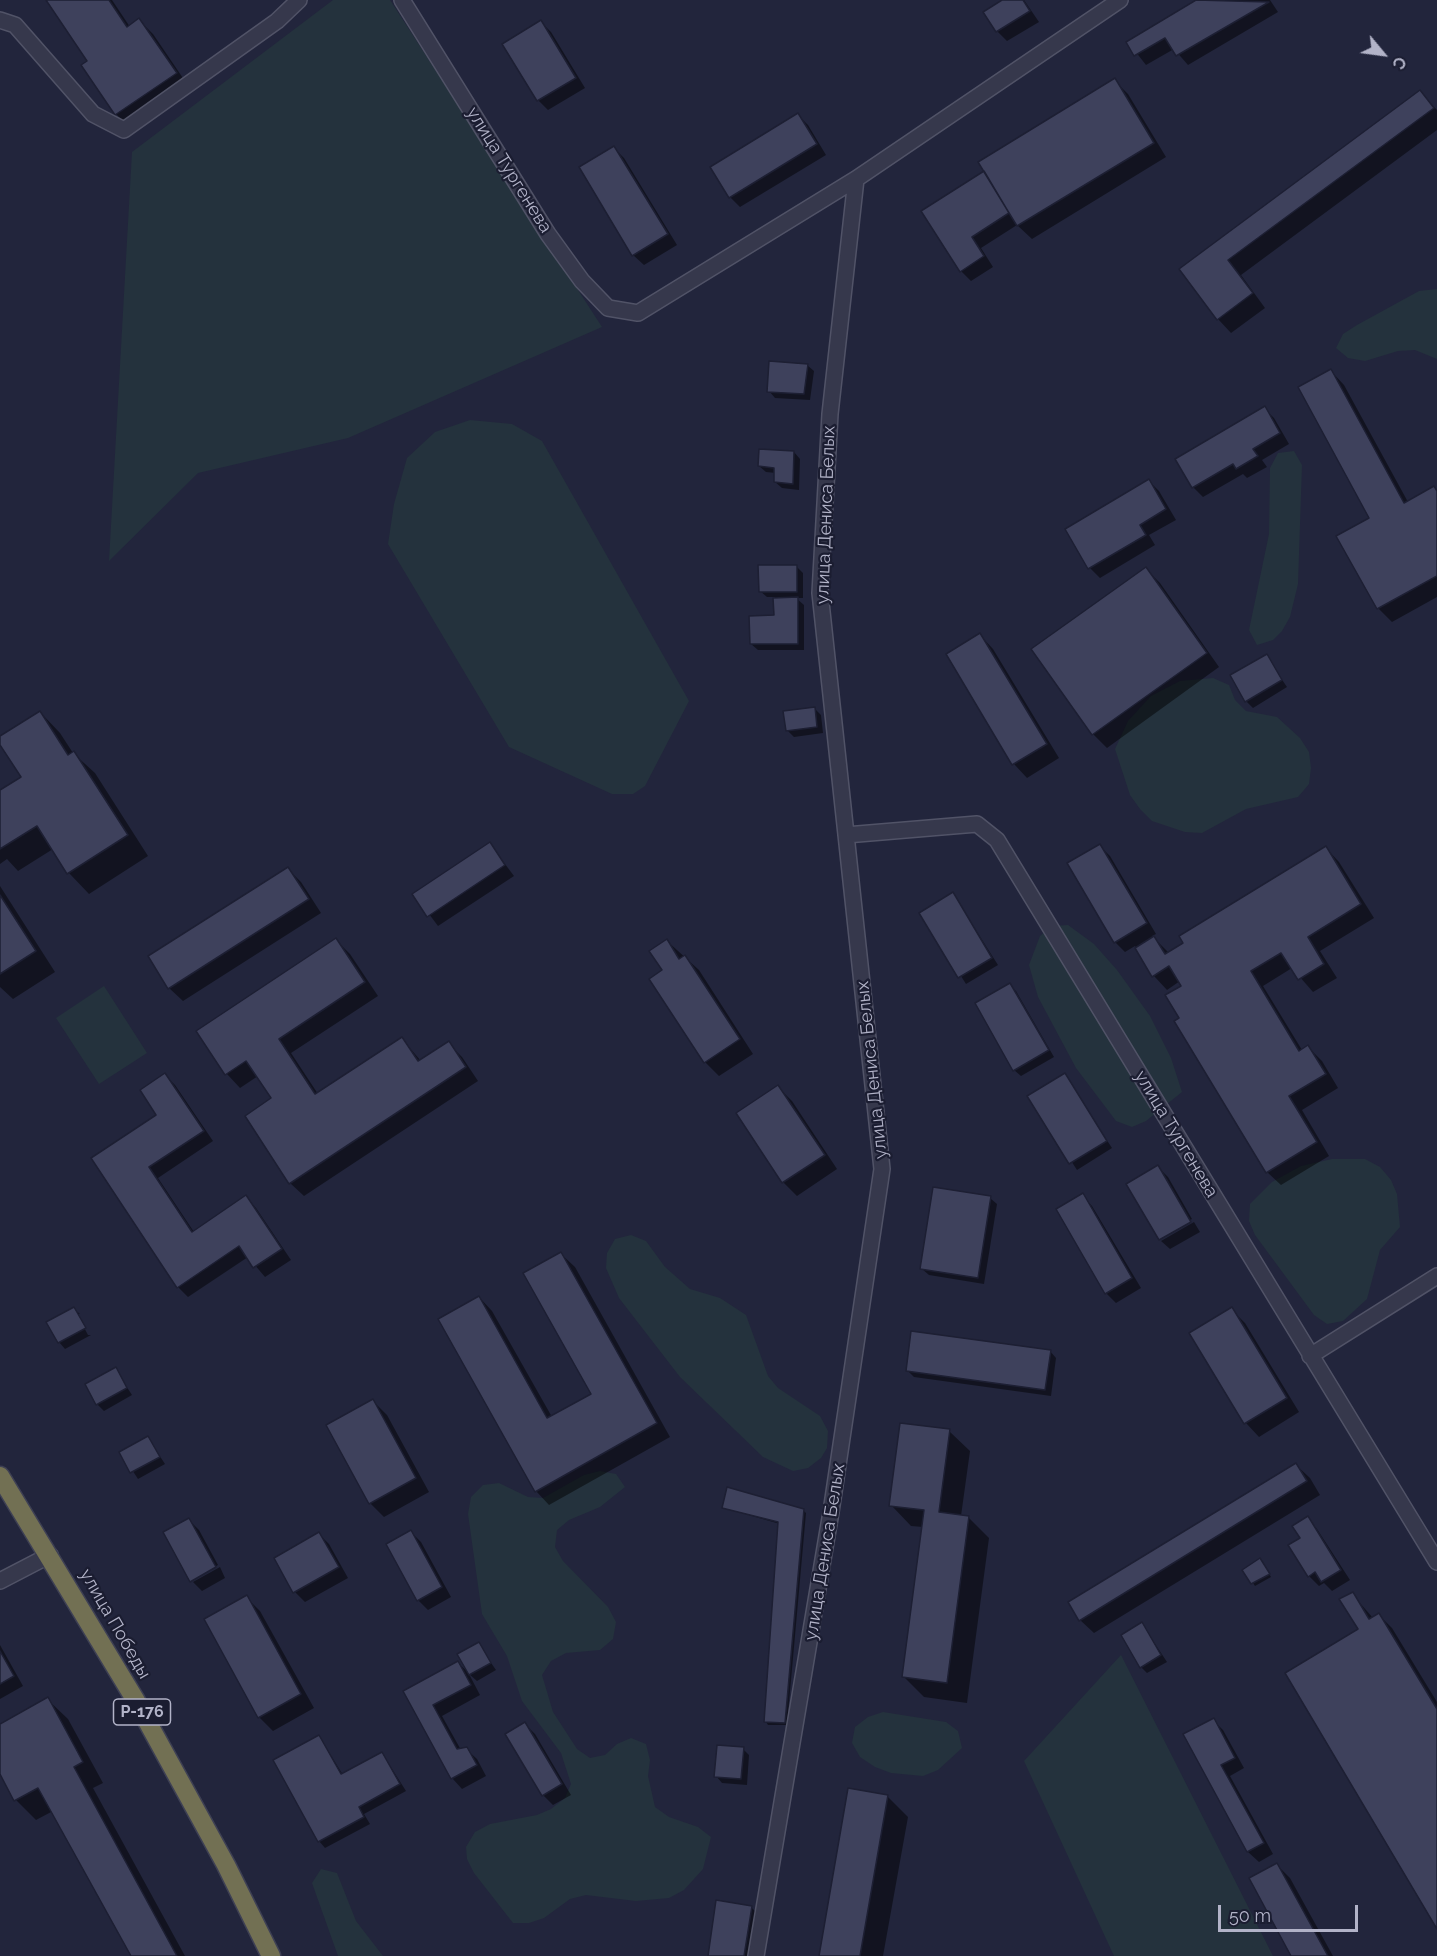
<!DOCTYPE html>
<meta charset="utf-8">
<style>
body{margin:0}
#map{position:relative;width:1437px;height:1956px;overflow:hidden;background:#22253c;font-family:Raleway,sans-serif}
canvas{display:block}
.north{position:absolute;left:1353px;top:24px;width:60px;height:60px;-webkit-text-stroke:4px #1b1d31;paint-order:stroke;rotate:119deg;font-size:16px;font-weight:700;line-height:24px;text-align:center;color:#b2b3c8}
.north::after{content:'';display:block;margin:auto;width:21px;height:27px;background:#b2b3c8;clip-path:polygon(50% 0,100% 100%,50% 72%,0 100%)}
.scale{position:absolute;left:1218px;top:1905px;width:140px;height:27px;box-sizing:border-box;border:3px solid #b2b3c8;border-top:0;padding-left:8px;font-size:18px;line-height:21px;white-space:nowrap;color:#b2b3c8;-webkit-text-stroke:4px #1b1d31;paint-order:stroke}
</style>
<div id="map">
<canvas width="1437" height="1956"></canvas>
<div class="north">С</div>
<div class="scale">50 m</div>
</div>
<script>
const c = document.querySelector('canvas').getContext('2d');
c.lineJoin = 'round';
function fill(path, color) { c.fillStyle = color; c.fill(path, 'evenodd'); }
const shape = rows => new Path2D(rows.map(r => 'M' + r).join(''));
function strokePath(path, color, width, dash) { c.strokeStyle = color; c.lineWidth = width; c.lineCap = dash ? 'butt' : 'round'; c.setLineDash(dash || []); c.stroke(path); }
function write(font, color, halo, rows, align = 'center') {
  c.font = font + ' Raleway,sans-serif'; c.lineWidth = 4.5; c.setLineDash([]); c.textBaseline = 'middle'; c.strokeStyle = halo; c.fillStyle = color; for (const [text, x, y, turn = 0] of rows) {
    c.save(); c.translate(x, y); c.rotate((+turn || 0) * Math.PI / 180); c.textAlign = isNaN(turn) ? turn : align; if (halo) c.strokeText(text, 0, 0); c.fillText(text, 0, 0); c.restore();
  }
}
const green = shape([
 [333,0,390,0,602,327,348,438,198,473,109,561,132,152],
 [1437,289,1437,359,1415,350,1398,351,1365,361,1348,358,1336,348,1343,334,1357,325,1419,291],
 [470,420,512,424,542,441,689,701,645,786,633,794,612,794,509,747,388,544,394,504,407,458,435,432],
 [1294,451,1302,465,1298,584,1290,617,1282,631,1273,640,1257,645,1249,630,1269,534,1270,468,1278,453],
 [1213,678,1229,685,1235,700,1246,711,1277,717,1300,738,1309,752,1311,768,1309,784,1298,797,1246,809,1202,833,1185,832,1152,821,1140,809,1130,795,1115,749,1128,721,1151,696,1180,681],
 [1068,925,1094,944,1117,970,1150,1016,1171,1058,1182,1092,1146,1121,1132,1127,1116,1121,1076,1068,1038,997,1029,965,1040,936,1052,926],
 [104,986,147,1053,99,1084,56,1018],
 [1332,1159,1365,1159,1380,1167,1391,1180,1397,1194,1400,1227,1380,1250,1367,1299,1343,1321,1327,1324,1314,1315,1255,1235,1249,1221,1250,1204,1272,1182,1301,1166],
 [631,1235,646,1241,665,1267,690,1289,720,1298,746,1315,768,1376,778,1388,820,1416,828,1431,827,1448,821,1458,808,1468,793,1471,763,1457,680,1377,619,1298,606,1268,607,1253,615,1239],
 [600,1471,616,1474,625,1487,600,1507,569,1520,557,1530,555,1547,563,1561,608,1607,616,1622,613,1639,600,1650,566,1653,551,1661,542,1675,553,1712,577,1749,590,1758,605,1755,617,1744,631,1738,646,1744,650,1760,648,1776,655,1807,669,1817,698,1827,711,1837,703,1869,684,1890,669,1898,636,1901,586,1895,570,1899,544,1918,529,1923,513,1923,474,1873,467,1859,466,1847,475,1832,490,1824,537,1815,551,1809,565,1798,571,1784,561,1753,522,1701,507,1656,482,1614,468,1514,471,1497,483,1485,499,1483,528,1497,543,1498,584,1475],
 [1121,1655,1273,1956,1114,1956,1024,1761],
 [883,1712,946,1722,958,1731,962,1748,938,1770,923,1776,891,1773,875,1767,860,1757,852,1743,855,1727,868,1717],
 [321,1869,337,1873,356,1921,383,1956,338,1956,312,1883]
]);
const shadow = shape([
 [48,0,112,0,130,27,139,20,153,34,189,87,130,128,116,114,83,66,90,61],
 [1005,0,1024,0,1039,22,1007,41,997,31],
 [1199,0,1270,0,1278,12,1188,65,1174,49,1146,65,1128,42],
 [541,22,551,32,585,88,548,110,538,100],
 [1114,80,1128,94,1166,157,1032,239,1017,225,981,248,993,267,971,281,961,271,983,173],
 [1420,92,1437,110,1437,130,1241,275,1265,308,1231,333,1218,319,1181,270],
 [798,115,808,125,826,155,740,207,730,197],
 [614,148,624,158,677,245,644,265,633,255],
 [807,365,814,371,810,400,775,398,769,391],
 [1331,371,1344,385,1408,502,1437,491,1437,597,1392,622,1378,608,1371,519],
 [1264,408,1274,418,1289,444,1262,460,1267,467,1247,478,1243,474,1203,497,1193,487],
 [794,452,800,459,799,490,782,488,775,482,776,473,766,472,759,466],
 [1149,481,1159,491,1176,520,1149,535,1155,545,1100,578,1090,568],
 [796,566,803,573,803,598,796,598,804,605,804,650,758,650,751,644,775,617,775,597,767,597,760,591],
 [1146,569,1160,583,1219,667,1107,748,1093,734],
 [980,635,993,649,1059,758,1027,778,1014,764],
 [1266,656,1287,687,1253,708,1246,701],
 [814,708,821,715,823,733,794,737,787,730],
 [40,712,60,733,73,753,95,773,148,856,89,894,69,873,53,849,18,871,7,859,0,864,0,792,23,777,0,738],
 [490,844,514,876,438,926,414,894],
 [1100,846,1110,856,1156,934,1152,936,1169,953,1326,848,1339,862,1374,918,1320,951,1337,978,1313,992,1292,968,1263,986,1302,1050,1308,1047,1322,1061,1338,1088,1302,1110,1329,1156,1281,1185,1267,1172,1181,1019,1183,986,1180,981,1167,990,1154,976,1135,946,1125,952,1115,942],
 [288,869,301,882,321,913,183,1001,169,988],
 [0,886,55,972,13,999,0,987],
 [953,894,998,965,966,984,921,913],
 [336,940,350,954,378,996,291,1053,318,1094,402,1039,421,1061,448,1043,462,1057,478,1081,304,1196,290,1183,273,1099,258,1076,240,1088,227,1074,198,1031],
 [667,941,699,970,753,1054,719,1076,705,1062,651,979,664,971],
 [1009,985,1016,991,1054,1057,1021,1076,1014,1070],
 [165,1075,175,1085,213,1141,158,1178,194,1232,246,1197,256,1208,291,1260,265,1277,248,1257,188,1297,178,1287,93,1159,158,1115],
 [1064,1075,1112,1148,1077,1170,1029,1096],
 [778,1087,792,1101,837,1169,797,1196,783,1182],
 [1158,1167,1168,1177,1192,1219,1161,1237,1161,1240,1128,1185],
 [1082,1195,1092,1206,1141,1288,1116,1303,1106,1293],
 [990,1198,997,1204,984,1284,929,1275,922,1269],
 [1194,1222,1200,1232,1170,1249,1161,1241],
 [561,1254,575,1267,670,1437,549,1505,536,1491,479,1297,492,1311,552,1417,593,1394],
 [74,1309,80,1314,77,1314,88,1335,91,1335,65,1349,59,1342],
 [1231,1309,1245,1323,1299,1412,1259,1437,1246,1423,1192,1334],
 [1050,1351,1056,1358,1051,1396,914,1377,908,1371],
 [115,1369,132,1395,104,1411,97,1404],
 [373,1401,387,1415,429,1492,384,1517,370,1503],
 [949,1431,970,1451,961,1516,968,1517,989,1538,967,1703,924,1697,903,1676,923,1527,911,1526,891,1505],
 [148,1438,165,1464,138,1479,121,1453],
 [1296,1465,1310,1478,1320,1495,1094,1633,1080,1620],
 [724,1508,803,1510,806,1513,787,1725,768,1725,766,1722,780,1524],
 [1307,1518,1317,1529,1350,1580,1332,1591,1324,1583,1319,1586,1309,1576,1302,1538],
 [189,1520,199,1530,218,1565,193,1579,193,1582],
 [411,1532,421,1542,451,1597,428,1610,418,1600],
 [319,1534,329,1544,348,1578,305,1602,295,1592],
 [1263,1563,1271,1577,1255,1586,1244,1570],
 [220,1567,225,1578,202,1591,193,1582],
 [1352,1594,1373,1618,1379,1615,1392,1628,1437,1702,1437,1926],
 [246,1597,260,1611,314,1708,273,1731,259,1717],
 [1142,1624,1167,1662,1147,1673,1141,1667],
 [478,1644,496,1670,477,1681,469,1674,480,1695,442,1716,461,1750,466,1749,477,1759,486,1776,462,1789,452,1778,405,1692,458,1663,469,1673],
 [0,1645,23,1686,0,1699],
 [47,1699,68,1719,103,1783,93,1788,185,1956,133,1956,53,1811,36,1820,16,1800,0,1771,0,1725],
 [1213,1720,1223,1730,1244,1768,1230,1776,1273,1854,1259,1862,1248,1852,1185,1735],
 [525,1724,535,1734,571,1795,553,1805,543,1795],
 [319,1736,343,1775,382,1753,406,1791,364,1814,370,1824,325,1848,319,1841],
 [743,1749,749,1755,747,1785,722,1783,716,1776],
 [887,1796,908,1817,883,1956,820,1956],
 [1277,1865,1290,1878,1333,1956,1293,1956],
 [751,1907,765,1921,760,1956,709,1956]
]);
const building = shape([
 [46,0,109,0,127,27,139,18,177,73,115,115,81,65,87,61,46,0],
 [1002,0,1023,0,1030,11,996,32,983,12,1002,0],
 [1196,0,1269,2,1176,56,1165,38,1134,56,1126,42,1196,0],
 [541,20,576,78,537,101,502,44,541,20],
 [1115,78,1154,143,1017,226,978,162,1115,78],
 [1420,90,1434,108,1228,260,1253,293,1217,320,1179,269,1420,90],
 [798,113,817,144,729,198,710,167,798,113],
 [614,146,668,234,632,256,579,167,614,146],
 [984,171,1009,213,972,237,984,256,960,272,921,211,984,171],
 [769,361,808,364,804,394,767,392,769,361],
 [1331,369,1404,503,1434,486,1437,491,1437,576,1377,609,1336,536,1369,518,1298,387,1331,369],
 [1265,406,1280,433,1253,449,1258,456,1236,469,1233,464,1192,488,1175,459,1265,406],
 [759,449,794,451,793,484,774,482,774,468,758,466,759,449],
 [1149,479,1166,509,1140,525,1146,535,1088,569,1065,529,1149,479],
 [758,565,797,565,797,592,759,592,758,565],
 [1146,567,1207,653,1092,735,1031,649,1146,567],
 [798,597,798,644,750,644,749,616,774,615,773,598,798,597],
 [980,633,1047,744,1012,765,946,654,980,633],
 [1267,654,1282,680,1245,702,1230,675,1267,654],
 [815,707,817,727,786,731,783,711,815,707],
 [40,711,68,755,74,751,128,835,67,874,37,826,0,849,0,790,21,777,0,745,0,736,40,711],
 [490,842,505,865,427,917,412,894,490,842],
 [1100,844,1147,923,1114,943,1067,863,1100,844],
 [1326,846,1361,904,1308,937,1324,964,1298,980,1281,953,1251,971,1299,1051,1308,1045,1326,1074,1289,1096,1317,1142,1266,1173,1174,1021,1179,1018,1165,995,1181,986,1169,966,1152,977,1135,948,1154,936,1165,954,1183,943,1179,936,1326,846],
 [288,867,309,899,168,989,148,956,288,867],
 [953,892,992,958,958,978,919,913,953,892],
 [0,895,36,951,0,974,0,895],
 [336,938,365,982,279,1039,315,1094,402,1037,418,1061,449,1041,466,1067,289,1184,245,1116,271,1098,246,1061,225,1075,196,1031,336,938],
 [667,939,679,959,685,955,740,1039,704,1063,649,979,662,970,649,951,667,939],
 [1010,983,1049,1050,1013,1071,975,1003,1010,983],
 [165,1073,204,1131,149,1167,192,1232,246,1195,282,1249,253,1268,239,1246,177,1288,91,1158,156,1115,140,1090,165,1073],
 [1065,1073,1107,1141,1069,1164,1027,1096,1065,1073],
 [778,1085,825,1155,782,1183,736,1113,778,1085],
 [1158,1165,1191,1222,1159,1240,1126,1184,1158,1165],
 [933,1187,991,1196,978,1278,920,1269,933,1187],
 [1083,1193,1132,1278,1105,1294,1056,1209,1083,1193],
 [561,1252,657,1423,535,1492,438,1319,479,1296,547,1418,591,1394,523,1273,561,1252],
 [74,1307,86,1328,58,1343,46,1322,74,1307],
 [1232,1307,1287,1398,1244,1424,1189,1333,1232,1307],
 [911,1331,1051,1350,1045,1390,906,1371,911,1331],
 [116,1367,127,1388,96,1405,85,1384,116,1367],
 [373,1399,416,1478,369,1504,326,1425,373,1399],
 [900,1423,950,1429,939,1512,969,1516,947,1683,902,1677,924,1510,889,1506,900,1423],
 [148,1436,160,1457,130,1473,119,1452,148,1436],
 [1296,1463,1307,1481,1079,1621,1068,1602,1296,1463],
 [727,1487,804,1509,785,1723,764,1722,778,1522,722,1508,727,1487],
 [1308,1516,1341,1570,1321,1582,1315,1572,1308,1577,1288,1545,1300,1538,1292,1526,1308,1516],
 [189,1518,216,1567,190,1582,163,1532,189,1518],
 [411,1530,442,1587,417,1601,386,1544,411,1530],
 [319,1532,339,1567,293,1593,274,1558,319,1532],
 [1260,1558,1270,1574,1251,1584,1242,1570,1260,1558],
 [1353,1592,1369,1619,1379,1613,1437,1709,1437,1929,1285,1673,1358,1629,1339,1599,1353,1592],
 [247,1595,301,1694,258,1718,204,1619,247,1595],
 [1142,1622,1161,1655,1140,1668,1121,1635,1142,1622],
 [479,1642,491,1663,469,1675,457,1654,479,1642],
 [0,1651,14,1676,0,1684,0,1651],
 [458,1661,471,1685,433,1705,457,1749,467,1747,477,1765,451,1779,403,1691,458,1661],
 [48,1697,83,1762,74,1767,177,1956,131,1956,38,1788,14,1801,0,1774,0,1724,48,1697],
 [1214,1718,1235,1758,1221,1765,1264,1843,1247,1852,1183,1734,1214,1718],
 [525,1722,562,1784,542,1796,505,1734,525,1722],
 [319,1735,341,1774,382,1752,400,1784,359,1807,364,1817,318,1842,273,1760,319,1735],
 [717,1745,744,1747,741,1779,714,1777,717,1745],
 [848,1788,888,1795,860,1956,819,1956,848,1788],
 [1277,1863,1328,1956,1291,1956,1249,1878,1277,1863],
 [716,1900,752,1906,744,1956,708,1956,716,1900]
]);
const street = shape([
 [402,0,548,234,582,281,608,308,638,313,856,179,1120,0],
 [0,20,15,25,93,114,124,130,277,21,299,0],
 [846,835,977,824,997,840,1437,1562],
 [1310,1356,1437,1276],
 [0,1581,50,1555],
 [756,1956,831,1512,882,1169,820,593,830,414,856,179]
]);
const highway = shape([
 [0,1476,136,1701,226,1865,271,1956]
]);
const shields = [
 [142,1712,57]
];
const shieldNames = [
 ["Р-176",142,1712]
];
const streetNames = [
 ["улица Тургенева",509,170,58],
 ["улица Дениса Белых",826,515,-88],
 ["улица Дениса Белых",872,1070,-96],
 ["улица Тургенева",1176,1134,59],
 ["улица Дениса Белых",825,1552,-81],
 ["улица Победы",115,1624,60]
];
fill(green, '#24323d');
fill(shadow, '#0007');
fill(building, '#3e415c');
strokePath(building, '#1d1f33', 1.5);
strokePath(street, '#515367', 18);
strokePath(highway, '#3e4054', 21);
strokePath(street, '#36384c', 15);
strokePath(highway, '#727053', 18);
for (const [x, y, w] of shields) { const box = new Path2D(); box.roundRect(x - w / 2, y - 13, w, 26, 4.5); c.fillStyle = '#1b1d31'; c.fill(box); strokePath(box, '#b2b3c8', 1.5); }
write('bold 16px', '#b2b3c8', null, shieldNames);
write('18px', '#b2b3c8', '#1b1d31', streetNames);
</script>
